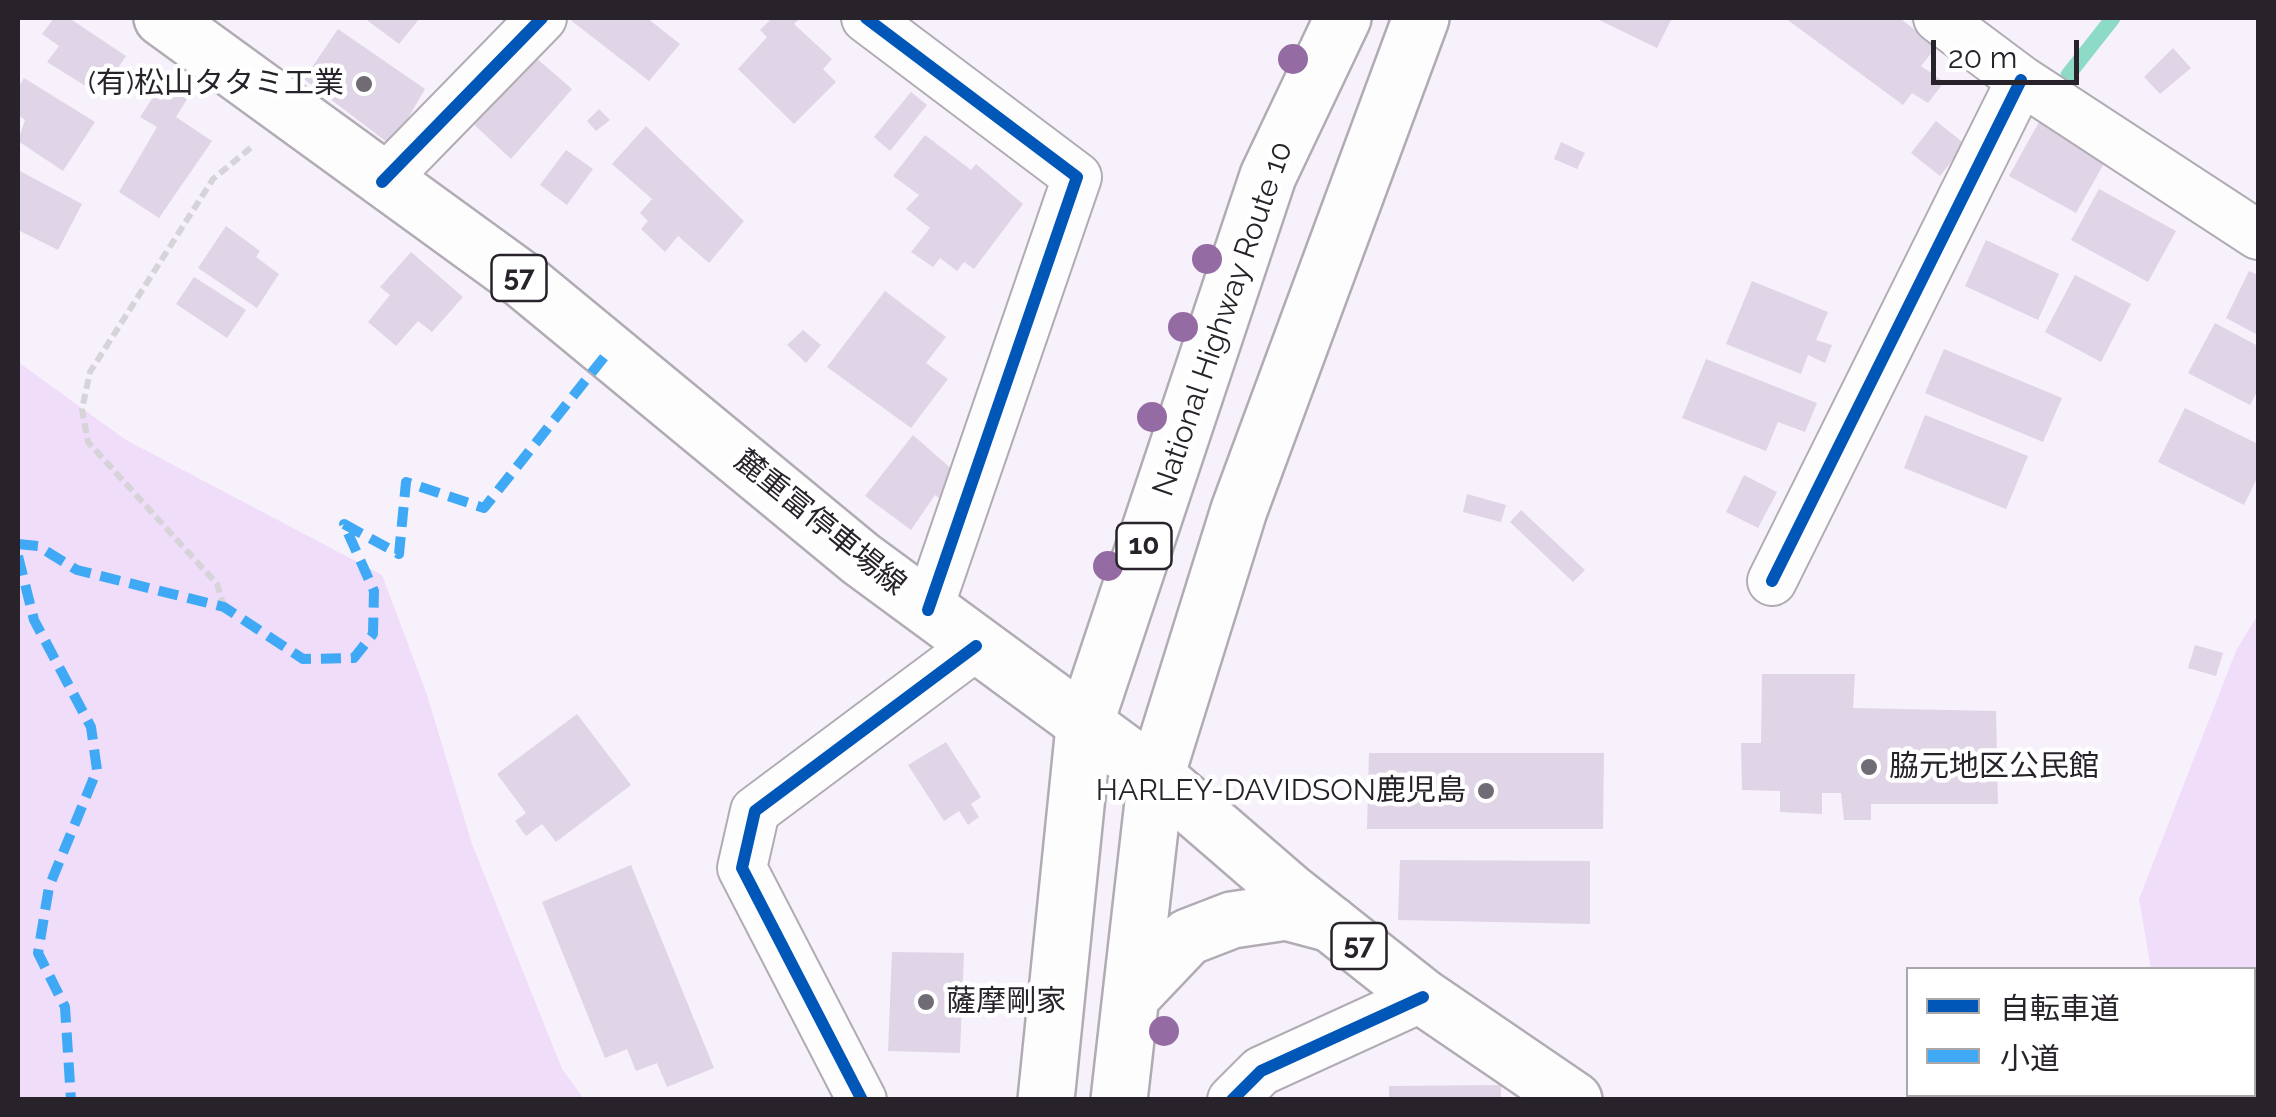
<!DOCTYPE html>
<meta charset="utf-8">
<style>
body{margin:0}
#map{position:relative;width:2276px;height:1117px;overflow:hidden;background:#f7f1fb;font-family:Raleway,"Noto Sans JP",sans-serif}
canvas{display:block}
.frame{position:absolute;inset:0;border:20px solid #28232b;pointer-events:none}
.legend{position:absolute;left:1906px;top:967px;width:350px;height:130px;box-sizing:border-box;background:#fff;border:2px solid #a9a7aa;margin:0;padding:12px 18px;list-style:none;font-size:30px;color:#28232b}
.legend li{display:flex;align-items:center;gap:20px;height:50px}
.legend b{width:50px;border:2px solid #a9a7aa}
.scale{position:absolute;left:1931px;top:40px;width:148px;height:45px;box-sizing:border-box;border:5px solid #28232b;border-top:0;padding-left:12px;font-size:30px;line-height:35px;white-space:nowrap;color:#28232b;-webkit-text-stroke:8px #fff;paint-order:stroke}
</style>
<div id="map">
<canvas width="2276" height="1117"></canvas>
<div class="frame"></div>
<ul class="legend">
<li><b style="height:12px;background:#0057b8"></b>自転車道</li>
<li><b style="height:12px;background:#3fa9f5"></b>小道</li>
</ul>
<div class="scale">20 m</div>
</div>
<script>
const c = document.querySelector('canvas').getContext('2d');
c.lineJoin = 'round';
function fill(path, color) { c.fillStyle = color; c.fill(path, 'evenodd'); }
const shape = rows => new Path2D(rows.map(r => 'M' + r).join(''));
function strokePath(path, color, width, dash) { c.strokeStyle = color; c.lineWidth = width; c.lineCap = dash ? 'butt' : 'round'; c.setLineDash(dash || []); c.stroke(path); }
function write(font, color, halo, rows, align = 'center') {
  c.font = font + ' Raleway,"Noto Sans JP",sans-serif'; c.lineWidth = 9; c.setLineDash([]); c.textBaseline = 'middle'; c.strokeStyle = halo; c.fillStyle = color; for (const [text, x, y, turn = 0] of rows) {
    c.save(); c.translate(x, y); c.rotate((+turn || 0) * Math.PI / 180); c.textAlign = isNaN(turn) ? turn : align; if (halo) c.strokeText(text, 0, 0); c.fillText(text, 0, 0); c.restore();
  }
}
const green = shape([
 [18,362,126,440,382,575,427,695,472,844,562,1069,584,1099,18,1099],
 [2258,614,2258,1071,2254,1070,2254,970,2151,969,2139,899,2236,651]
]);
const stream = shape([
 [2068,75,2113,18]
]);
const building = shape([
 [54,18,69,18,126,56,100,95,47,62,59,46,42,34],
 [364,18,420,18,399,44],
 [568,18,647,18,680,44,649,81],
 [772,18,800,18,794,24,832,59,823,69,836,82,794,124,738,69,767,37,760,30],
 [1595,18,1672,18,1657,48],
 [1785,18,1899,18,1937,46,1921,66,1944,82,1928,103,1912,93,1903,105],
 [338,29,425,89,392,146,304,79],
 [2173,48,2191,68,2160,94,2144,77],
 [528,51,572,89,511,159,467,118],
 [167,76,192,91,176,117,212,141,159,218,119,192,157,127,140,117],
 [24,78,95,122,63,171,18,141,25,120,18,115,18,88],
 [911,92,927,105,890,151,874,137],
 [599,109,610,120,596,131,587,121],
 [1936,121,1965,144,1940,176,1911,153],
 [2039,122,2106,160,2076,213,2009,176],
 [646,126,744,221,709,263,678,236,665,252,641,229,648,221,640,213,652,199,612,164],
 [925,135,971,170,976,164,1023,204,974,269,964,262,957,271,940,258,933,267,911,252,930,228,906,209,919,195,893,176],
 [1561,142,1585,153,1577,169,1554,159],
 [566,150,593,169,567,205,540,185],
 [18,170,82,204,58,250,18,230],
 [2099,189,2176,231,2148,282,2071,240],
 [226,226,260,251,256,257,279,274,257,308,198,268],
 [1986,240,2059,274,2038,320,1965,286],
 [411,252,463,297,432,332,418,321,396,346,368,322,390,295,380,287],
 [2249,271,2258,275,2258,335,2226,318],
 [2075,275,2131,304,2101,362,2045,332],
 [194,277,246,310,227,338,176,304],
 [1752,281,1828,312,1816,340,1832,345,1825,363,1808,355,1801,374,1726,344],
 [885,291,946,337,926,363,948,379,911,428,827,367],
 [2215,323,2258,346,2258,390,2250,405,2188,373],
 [803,330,821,345,806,363,787,345],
 [1944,349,2062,398,2043,442,1925,393],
 [1706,359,1817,403,1805,432,1778,422,1766,451,1682,418],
 [2185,408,2258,444,2258,476,2244,505,2158,462],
 [1925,415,2028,456,2006,509,1904,468],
 [913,435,955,472,944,502,935,495,911,530,865,496],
 [1744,475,1777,492,1758,528,1726,512],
 [1467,494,1506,505,1501,522,1463,512],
 [1521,510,1585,570,1573,582,1510,522],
 [2195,645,2223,653,2216,676,2188,668],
 [1762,674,1855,674,1853,708,1996,711,1998,804,1871,804,1871,820,1844,820,1841,793,1822,793,1822,814,1780,812,1780,791,1742,790,1741,743,1761,743],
 [577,714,631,785,556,842,542,824,526,836,515,821,526,813,497,774],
 [946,742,981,797,971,804,979,817,968,825,959,811,944,821,908,765],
 [1369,753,1604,753,1603,829,1367,829],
 [1400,860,1590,861,1590,924,1398,920],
 [631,865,714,1068,667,1087,657,1063,636,1071,627,1049,605,1058,542,902],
 [892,952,964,953,960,1053,888,1051],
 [1501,1085,1501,1100,1389,1100,1389,1086]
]);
const path = shape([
 [224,607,217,584,88,442,82,409,90,372,213,179,253,146]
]);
const minor = shape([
 [866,18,1077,177,928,610],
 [1938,18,2021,80,2258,235],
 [382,182,542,18],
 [1772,581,2021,80],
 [862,1100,742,868,755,811,976,646],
 [1232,1100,1261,1071,1423,997]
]);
const primary = shape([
 [162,18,524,281,861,559,1156,776,1289,891,1423,997,1574,1100]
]);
const trunk = shape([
 [1131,997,1188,937,1232,920,1286,912,1331,924],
 [1046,1100,1084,727,1268,176,1343,18],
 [1119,1100,1156,776,1239,510,1421,18]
]);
const quiet = shape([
 [18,544,38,546,77,570,224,607,303,659,354,658,373,634,374,591,344,524,399,554,406,482,484,508,609,351],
 [18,556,34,620,91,727,97,770,49,887,38,953,65,1007,71,1100]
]);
const cycleway = shape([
 [866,18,1077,177,928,610],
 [382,182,542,18],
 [1772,581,2021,80],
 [862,1100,742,868,755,811,976,646],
 [1232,1100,1261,1071,1423,997]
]);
const trees = [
 [1293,59],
 [1207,259],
 [1183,327],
 [1152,417],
 [1108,566],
 [1164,1031]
];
const markers = [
 [364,84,10,"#706b74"],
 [1869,767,10,"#706b74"],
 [1486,791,10,"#706b74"],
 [926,1002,10,"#706b74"]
];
const shields = [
 [519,278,55],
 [1144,546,55],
 [1359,946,55]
];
const shieldNames = [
 ["57",519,278],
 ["10",1144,546],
 ["57",1359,946]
];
const poiNames = [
 ["(有)松山タタミ工業",344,84],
 ["脇元地区公民館",1889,767,"left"],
 ["HARLEY-DAVIDSON鹿児島",1466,791],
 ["薩摩剛家",946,1002,"left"]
];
const streetNames = [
 ["National Highway Route 10",1223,319,-71],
 ["麓重富停車場線",820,523,39]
];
fill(green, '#efddfa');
strokePath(stream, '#8ddbc7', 15);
fill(building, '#e0d4e7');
strokePath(minor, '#b1acb4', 52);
strokePath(primary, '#b1acb4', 60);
strokePath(trunk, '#b1acb4', 60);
strokePath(path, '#d6d4d8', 6, [10, 5]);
strokePath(minor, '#fefdfe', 48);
strokePath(primary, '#fefdfe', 55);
strokePath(trunk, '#fefdfe', 55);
strokePath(quiet, '#3fa9f5', 10, [20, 10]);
strokePath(cycleway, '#0057b8', 12);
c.fillStyle = '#946ca3';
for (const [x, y] of trees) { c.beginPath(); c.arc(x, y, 15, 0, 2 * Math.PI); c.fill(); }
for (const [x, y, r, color] of markers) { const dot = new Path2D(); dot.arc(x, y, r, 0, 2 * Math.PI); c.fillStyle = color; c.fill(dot); strokePath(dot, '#fff', 4); }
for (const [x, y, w] of shields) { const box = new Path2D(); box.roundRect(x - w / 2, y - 23, w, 46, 8); c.fillStyle = '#fff'; c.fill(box); strokePath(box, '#28232b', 2.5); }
write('bold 28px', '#28232b', null, shieldNames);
write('30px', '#28232b', '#fff', poiNames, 'right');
write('30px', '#28232b', '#fff', streetNames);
</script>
